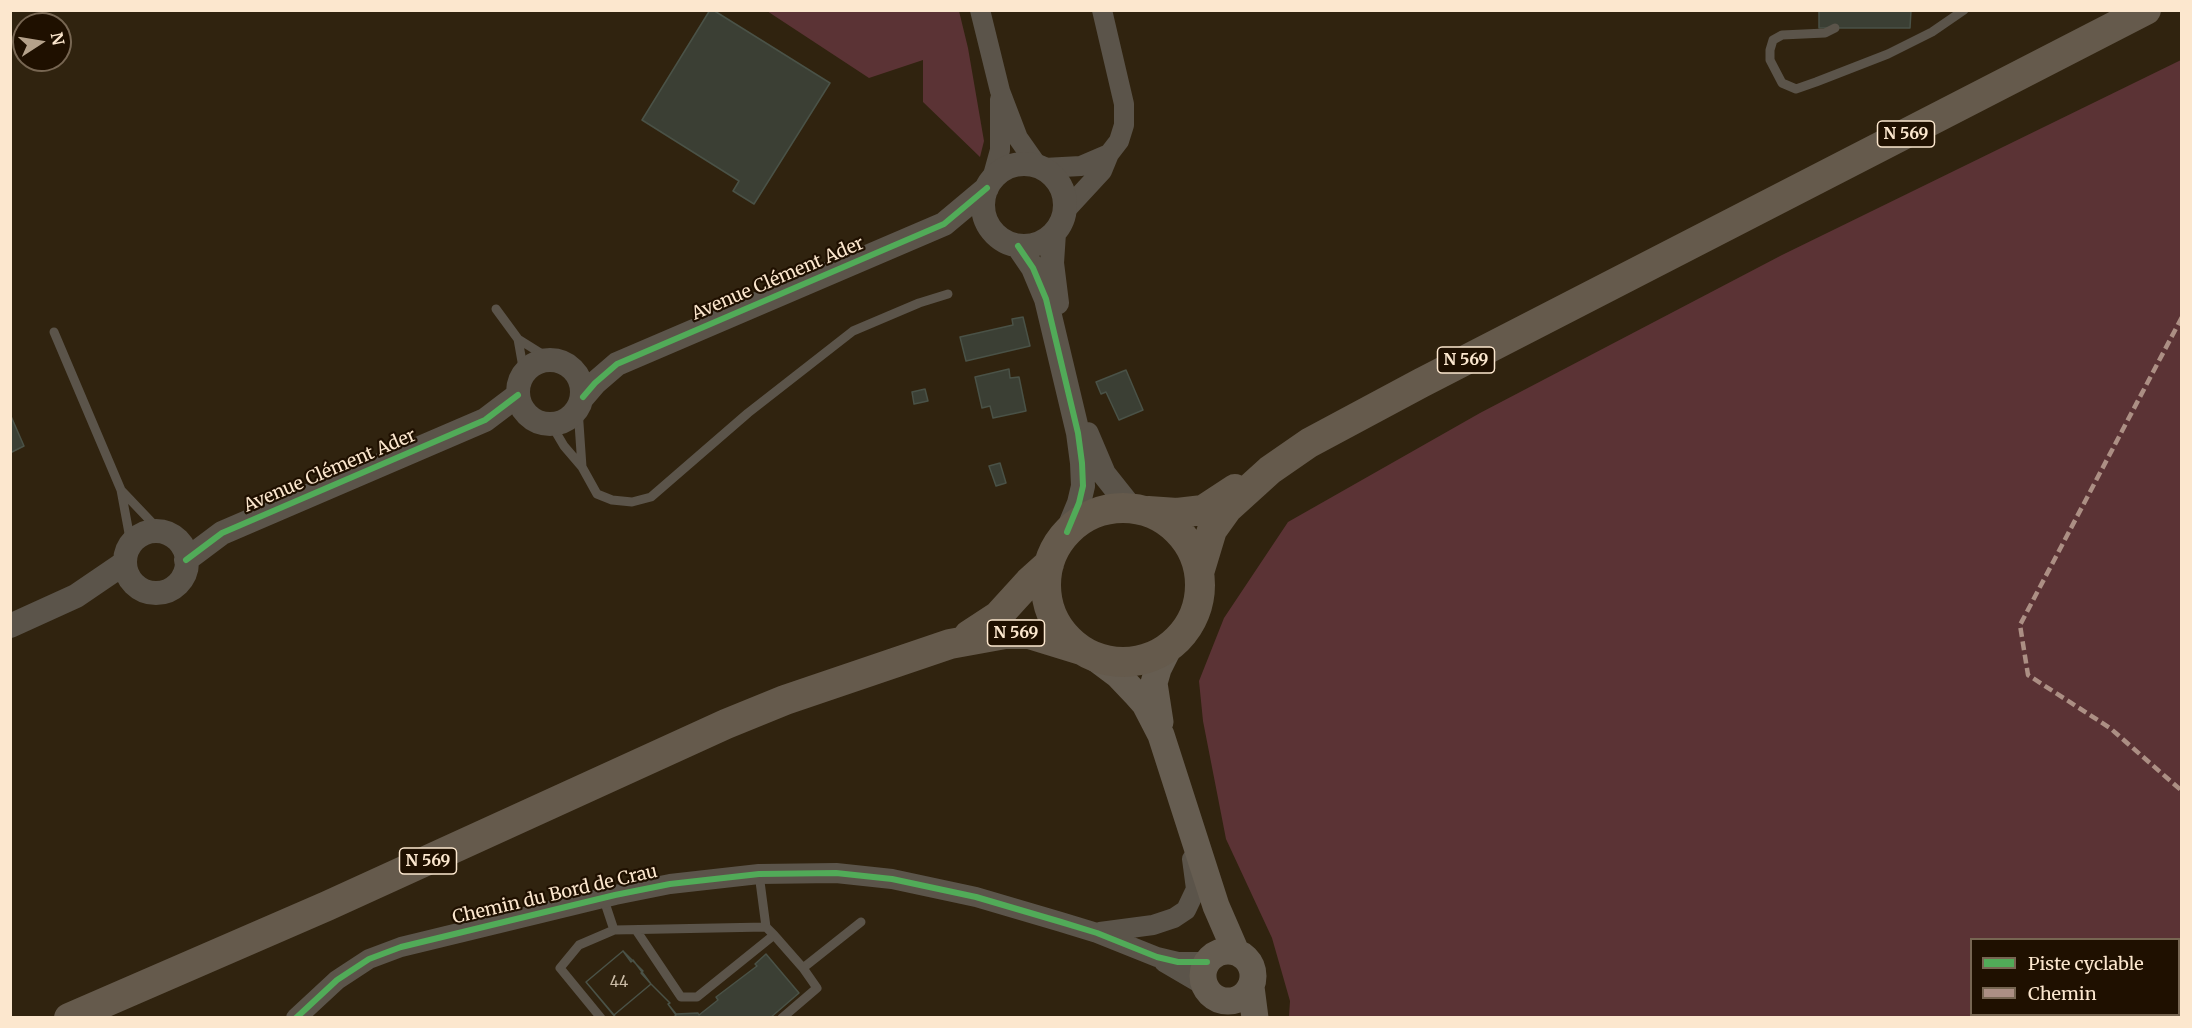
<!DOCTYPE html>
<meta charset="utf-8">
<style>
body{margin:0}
#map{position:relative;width:2192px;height:1028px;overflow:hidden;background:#30230f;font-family:Merriweather,serif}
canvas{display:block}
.frame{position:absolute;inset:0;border:12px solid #fce7ce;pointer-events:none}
.legend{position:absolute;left:1970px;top:938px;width:210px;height:78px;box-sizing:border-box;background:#1f1000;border:2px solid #776652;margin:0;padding:8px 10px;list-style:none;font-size:18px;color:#fce7ce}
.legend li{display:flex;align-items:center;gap:12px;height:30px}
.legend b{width:30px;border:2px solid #776652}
.north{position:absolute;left:12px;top:12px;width:60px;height:60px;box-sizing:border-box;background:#1f1000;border:2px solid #776652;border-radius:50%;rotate:78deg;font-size:16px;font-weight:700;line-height:24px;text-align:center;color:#fce7ce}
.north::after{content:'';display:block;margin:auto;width:21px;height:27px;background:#b5a28b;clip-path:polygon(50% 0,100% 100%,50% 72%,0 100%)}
</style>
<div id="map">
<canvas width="2192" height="1028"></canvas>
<div class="frame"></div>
<ul class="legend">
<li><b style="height:8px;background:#51ab58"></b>Piste cyclable</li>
<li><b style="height:8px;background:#ac8f84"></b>Chemin</li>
</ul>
<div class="north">N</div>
</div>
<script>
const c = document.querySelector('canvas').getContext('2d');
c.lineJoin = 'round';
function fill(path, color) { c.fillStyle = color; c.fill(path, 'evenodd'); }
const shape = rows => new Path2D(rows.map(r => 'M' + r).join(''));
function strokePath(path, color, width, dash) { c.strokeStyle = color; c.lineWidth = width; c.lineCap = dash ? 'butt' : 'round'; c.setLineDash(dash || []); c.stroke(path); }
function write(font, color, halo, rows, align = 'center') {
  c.font = font + ' Merriweather,serif'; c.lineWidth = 4.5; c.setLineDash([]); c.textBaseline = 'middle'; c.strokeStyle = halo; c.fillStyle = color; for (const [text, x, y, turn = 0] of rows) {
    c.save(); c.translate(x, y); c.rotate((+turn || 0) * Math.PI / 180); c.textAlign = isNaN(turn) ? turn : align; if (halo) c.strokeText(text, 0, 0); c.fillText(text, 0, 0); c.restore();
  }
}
const green = shape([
 [767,11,959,11,968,48,984,141,980,157,923,102,923,60,869,78],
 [2181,60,2181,1017,1289,1017,1290,1001,1272,938,1226,839,1203,721,1199,681,1224,618,1288,522,1480,413,1782,255],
 [1972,940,2178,940,2178,1014,1972,1014]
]);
const building = shape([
 [710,10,713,10,830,83,754,204,733,191,739,181,642,120,710,10],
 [1819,10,1911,10,1910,28,1819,28,1819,10],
 [1023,317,1030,346,966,361,960,337,1013,325,1012,319,1023,317],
 [1009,369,1010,378,1019,377,1026,411,993,418,990,406,982,408,975,377,1009,369],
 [1126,370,1143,410,1119,420,1106,392,1101,394,1096,382,1126,370],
 [925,389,928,401,914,404,912,392,925,389],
 [10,414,24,446,10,453,10,414],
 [1000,463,1006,483,996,486,989,466,1000,463],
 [623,951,631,962,633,960,651,984,670,1003,668,1004,676,1014,698,1013,699,1015,718,1000,716,997,757,966,755,964,766,954,799,993,770,1018,616,1018,586,982,623,951],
 [623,951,643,971,641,973,651,984,614,1015,586,982,623,951],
 [651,984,670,1003,668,1004,676,1015,673,1018,616,1018,614,1015,651,984]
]);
const service = shape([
 [1835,28,1825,33,1782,35,1773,40,1770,50,1770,60,1782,83,1796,89,1816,82,1888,54,1932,32,1964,10],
 [496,309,518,339,550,359],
 [54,332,121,490,131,544],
 [518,339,524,373],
 [578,409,582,467],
 [551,424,564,446,582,467,597,494,612,500,632,502,651,497,748,413,853,331,919,303,948,294],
 [121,490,160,531],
 [603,897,614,930,766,927,759,874],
 [636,930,681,997,697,997,774,935,766,927],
 [774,935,803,968,861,922],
 [601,1018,560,968,579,945,614,930],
 [782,1018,817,988,803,968]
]);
const minor = shape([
 [980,10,1000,91,1018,138,1037,165],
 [1044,168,1081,166,1109,154],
 [992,179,1000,150,1000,99],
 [1065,211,1102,171,1109,154,1119,141,1124,125,1124,104,1102,10],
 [1100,932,1153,925,1174,918,1186,910,1196,889,1192,859],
 [1164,962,1205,986],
 [296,1018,337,980,369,959,401,947,615,895,670,884,759,874,836,873,892,879,976,897,1061,922,1097,933,1157,957,1178,962,1207,962]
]);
const tertiary = shape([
 '983 205a41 41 0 1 1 82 0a41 41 0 1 1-82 0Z',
 [1054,233,1052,263,1057,303],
 [1018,246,1033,268,1046,299,1078,433,1082,463,1083,486,1079,503,1067,532],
 '518 392a32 32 0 1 1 64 0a32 32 0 1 1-64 0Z',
 [583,397,595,383,617,364,944,224,987,188],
 [1087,434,1104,474,1131,508],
 '125 562a31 31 0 1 1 62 0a31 31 0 1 1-62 0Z',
 [186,560,222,533,485,420,518,395],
 [10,626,76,596,123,564,125,560]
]);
const secondary = shape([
 [1094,657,1118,675,1137,695,1145,704,1161,735,1216,906,1236,952],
 [1160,722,1154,683,1158,669,1169,647],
 '1203 976a25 25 0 1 1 50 0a25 25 0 1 1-50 0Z',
 [1251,987,1255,1018]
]);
const primary = shape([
 '1046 585a77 77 0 1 1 154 0a77 77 0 1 1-154 0Z',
 [1148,511,1177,513,1203,510,1235,489],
 [1199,573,1212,530,1227,509,1270,470,1309,443,1421,383,2146,10],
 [969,635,998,616,1029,582,1049,564],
 [69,1018,327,906,726,724,785,700,950,644,1005,634,1029,634,1081,650]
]);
const quiet = shape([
 [2182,317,2020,625,2028,675,2110,728,2182,791]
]);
const cycleway = shape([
 [1018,246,1033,268,1046,299,1078,433,1082,463,1083,486,1079,503,1067,532],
 [583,397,595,383,617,364,944,224,987,188],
 [186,560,222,533,485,420,518,395],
 [296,1018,337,980,369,959,401,947,615,895,670,884,759,874,836,873,892,879,976,897,1061,922,1097,933,1157,957,1178,962,1207,962]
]);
const numberNames = [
 ["44",619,983]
];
const shields = [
 [1906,134,57],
 [1466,360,57],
 [1016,633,57],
 [428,861,57]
];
const shieldNames = [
 ["N 569",1906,134],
 ["N 569",1466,360],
 ["N 569",1016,633],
 ["N 569",428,861]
];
const streetNames = [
 ["Avenue Clément Ader",778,279,-23],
 ["Avenue Clément Ader",330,471,-23],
 ["Chemin du Bord de Crau",555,895,-13]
];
fill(green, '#5b3335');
fill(building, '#3b3f34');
strokePath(building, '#4a5247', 1.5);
strokePath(service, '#5b544a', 9);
strokePath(minor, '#5b544a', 20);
strokePath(tertiary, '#5b544a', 24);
strokePath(secondary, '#665d51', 27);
strokePath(primary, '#655a4c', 30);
strokePath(quiet, '#ac8f84', 4.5, [9, 4.5]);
strokePath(cycleway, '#51ab58', 6);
write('15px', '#ccbda8', null, numberNames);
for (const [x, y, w] of shields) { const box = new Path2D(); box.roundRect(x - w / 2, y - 13, w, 26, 4.5); c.fillStyle = '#1f1000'; c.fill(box); strokePath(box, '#fce7ce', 1.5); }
write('bold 16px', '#fce7ce', null, shieldNames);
write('18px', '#fce7ce', '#1f1000', streetNames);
</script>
